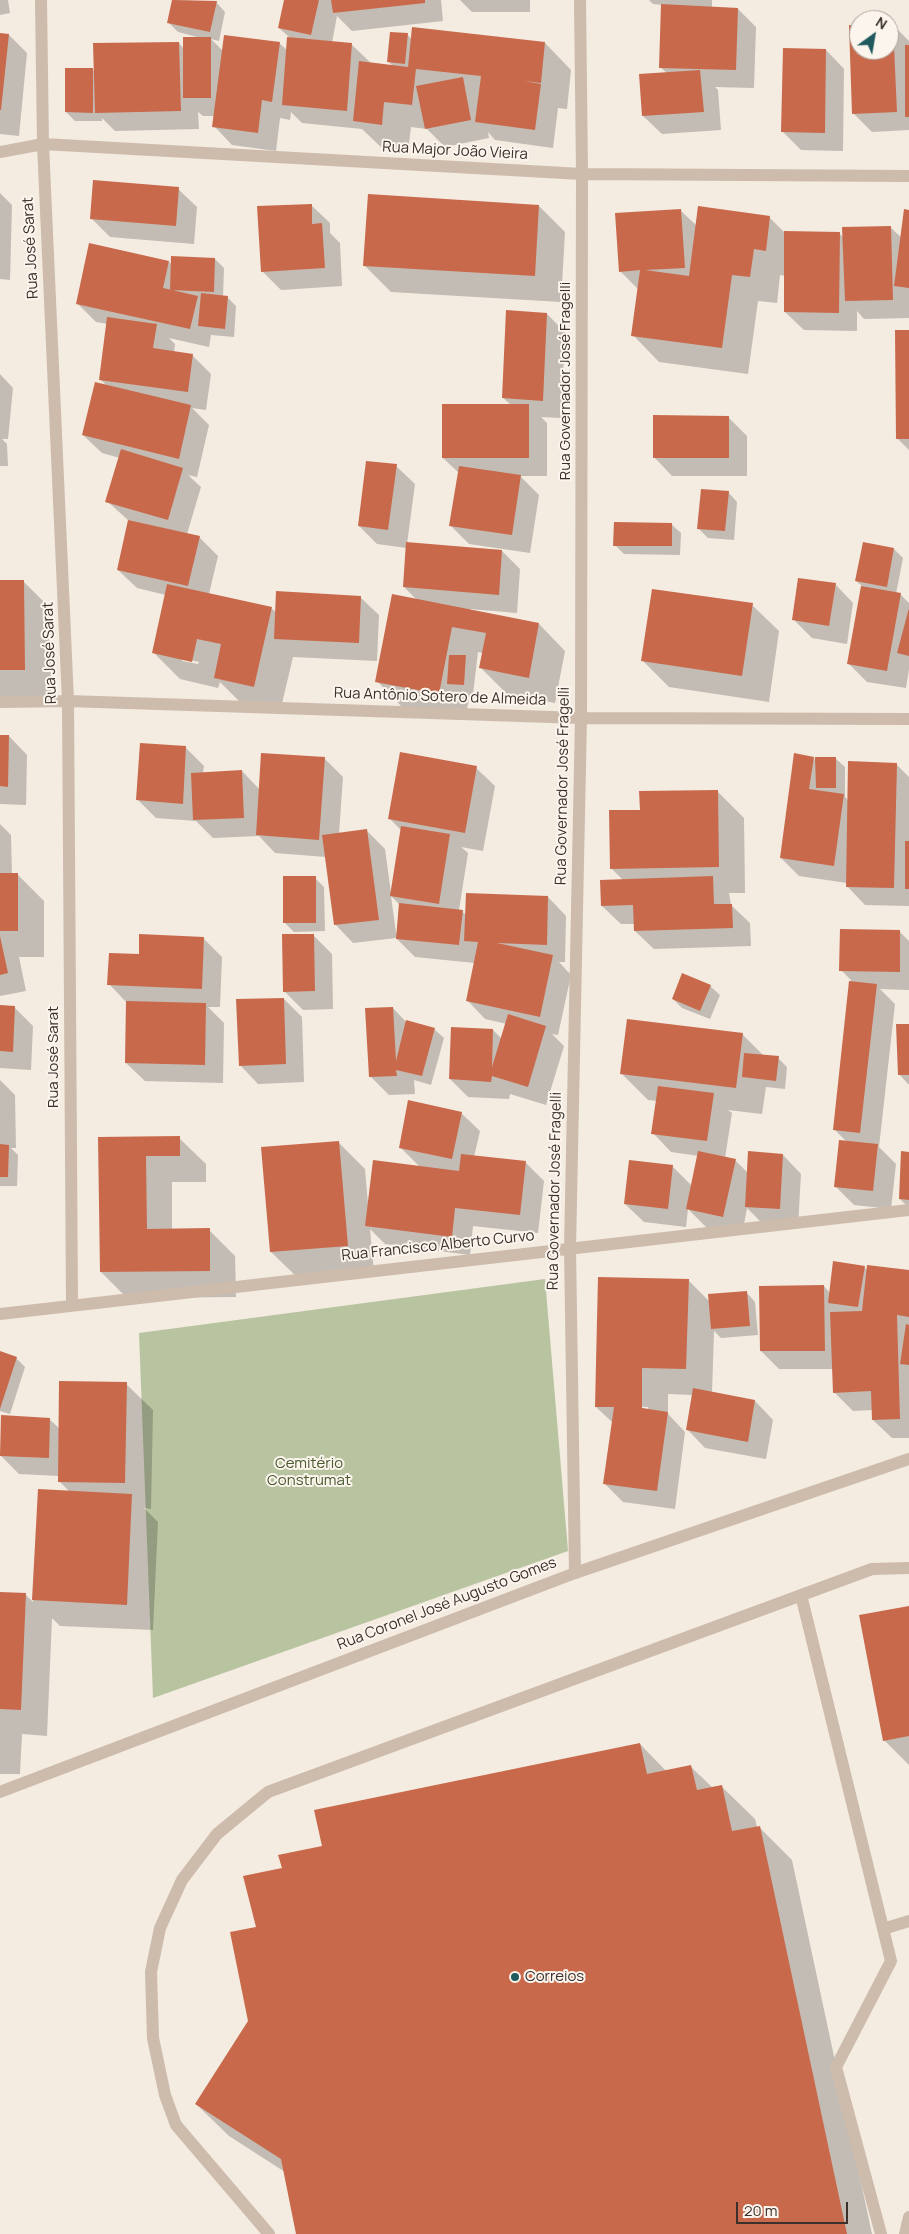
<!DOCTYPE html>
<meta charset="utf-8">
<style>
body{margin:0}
#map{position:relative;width:909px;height:2234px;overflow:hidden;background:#f4ebe1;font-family:Manrope,sans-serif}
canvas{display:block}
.north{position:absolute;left:849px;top:10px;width:50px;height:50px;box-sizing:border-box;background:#fbf5ee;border:1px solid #aea6a0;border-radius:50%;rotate:32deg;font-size:14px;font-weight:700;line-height:20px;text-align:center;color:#3b302b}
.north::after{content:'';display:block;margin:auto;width:18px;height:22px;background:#1f5a5e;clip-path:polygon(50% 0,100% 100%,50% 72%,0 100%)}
.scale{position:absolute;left:736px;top:2202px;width:112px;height:22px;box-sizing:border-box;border:2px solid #3b302b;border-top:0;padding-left:6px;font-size:15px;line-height:18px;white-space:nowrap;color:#3b302b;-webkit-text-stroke:4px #fbf5ee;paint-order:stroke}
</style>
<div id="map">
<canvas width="909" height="2234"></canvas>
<div class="north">N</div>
<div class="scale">20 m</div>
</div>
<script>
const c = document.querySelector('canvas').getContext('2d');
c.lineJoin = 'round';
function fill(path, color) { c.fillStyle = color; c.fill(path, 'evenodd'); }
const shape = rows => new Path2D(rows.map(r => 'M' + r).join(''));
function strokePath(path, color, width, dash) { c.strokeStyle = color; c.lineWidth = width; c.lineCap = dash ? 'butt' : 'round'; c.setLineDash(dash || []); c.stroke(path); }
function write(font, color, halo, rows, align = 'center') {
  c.font = font + ' Manrope,sans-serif'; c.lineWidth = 4; c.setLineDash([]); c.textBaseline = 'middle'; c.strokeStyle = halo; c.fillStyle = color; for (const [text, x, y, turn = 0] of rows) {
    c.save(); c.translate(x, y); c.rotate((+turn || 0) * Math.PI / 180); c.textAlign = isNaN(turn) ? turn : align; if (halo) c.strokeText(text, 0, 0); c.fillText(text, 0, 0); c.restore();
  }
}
const green = shape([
 [545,1279,568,1551,153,1698,139,1333]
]);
const shadow = shape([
 [0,0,8,0,10,13,0,15],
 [174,0,216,2,225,12,219,41,211,39,223,51,279,43,288,51,289,37,279,28,285,0,441,0,443,21,352,31,337,16,332,43,351,44,371,63,393,66,388,61,407,34,412,40,545,43,571,70,567,109,558,108,553,148,495,140,488,132,489,138,445,147,427,129,411,127,408,151,381,147,362,129,302,123,291,112,290,120,280,118,276,151,232,145,214,126,215,116,203,116,198,112,199,129,115,131,102,118,102,121,75,121,66,112,92,70,95,72,179,43,184,49,201,38,178,32,169,23],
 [460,0,530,0,530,12,472,12],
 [649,0,712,0,712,8,738,9,756,27,754,88,715,87,718,90,721,130,662,134,643,116,667,73,660,67,663,5,653,4],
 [889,25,893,25,909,41,909,130,872,132,854,114,859,26,859,50,889,50],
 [0,34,9,35,27,53,19,136,0,134],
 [826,50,844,69,843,151,801,150,782,131],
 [178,189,197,207,194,244,110,237,91,218],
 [0,193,12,205,10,280,0,279],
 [311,205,330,223,330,233,340,243,342,286,281,290,262,271],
 [539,206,565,232,561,302,391,292,365,266],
 [680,210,697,226,770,218,784,232,839,233,844,238,890,227,902,238,909,211,909,318,864,319,857,311,857,331,804,330,785,312,786,276,780,275,777,303,758,301,748,374,659,362,633,335,639,290,620,271],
 [215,259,224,268,223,297,227,297,236,306,234,337,211,335,209,347,169,338,175,344,174,353,192,355,211,374,206,410,192,408,209,425,197,477,188,475,201,487,187,534,199,537,218,556,209,594,271,608,277,613,360,597,379,615,377,661,293,657,280,712,242,704,220,682,218,688,180,679,154,653,166,595,137,588,118,570,129,521,107,501,120,458,102,453,83,435,108,387,100,379,108,324,96,322,77,303,169,262,172,265],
 [182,658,199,662,198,664,182,661],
 [547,314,565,332,561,418,541,417,547,423,547,476,520,476,539,495,530,553,469,544,451,526,459,473,443,458,511,405,503,398],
 [909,332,909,450,897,438],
 [0,374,13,388,8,439,2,439,7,444,8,466,0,466],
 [728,417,747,436,747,476,672,476,654,457],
 [396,466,415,484,407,544,501,550,520,569,517,613,470,609,470,611,539,624,565,651,555,703,507,694,481,668,483,653,478,652,473,694,470,694,465,719,403,708,377,681,418,601,404,587,407,548,377,544,359,526],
 [728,492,737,502,734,540,708,538,698,528],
 [671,524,681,533,680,555,624,554,615,545],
 [864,543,894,549,903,558,896,594,900,594,909,603,909,669,906,688,867,682,848,663,862,586,856,581],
 [23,581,50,608,51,696,0,696,0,582],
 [835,584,853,603,847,644,812,638,794,620],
 [752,605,779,631,769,702,669,687,643,661],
 [0,736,9,736,27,755,26,805,0,804],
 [185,747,204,766,203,773,242,771,260,790,324,758,343,777,339,834,367,831,385,849,391,893,402,831,389,818,476,768,495,786,483,851,461,847,468,853,459,910,467,915,548,897,566,916,565,962,559,962,571,975,558,1035,552,1034,564,1046,546,1105,510,1094,509,1099,468,1097,450,1079,493,1030,502,1039,507,1024,485,1019,467,1000,475,963,415,957,396,938,353,943,335,924,326,857,275,853,259,836,213,838,196,821,156,818,137,799],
 [391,896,400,905,397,933,396,933],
 [813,758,817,761,835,758,845,767,845,797,849,801,896,764,909,777,909,906,865,905,847,886,847,883,799,876,781,858],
 [717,791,744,818,745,893,729,893,731,905,750,923,751,946,654,949,635,931,635,924,621,924,602,906,623,880,611,868,641,811],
 [0,824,11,835,12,874,17,874,44,901,44,957,19,957,26,991,0,996],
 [315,878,324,887,325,931,294,932,284,922],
 [900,932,909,941,909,990,880,989,895,1004,879,1147,896,1164,891,1209,854,1205,836,1187,847,1142,834,1129,851,980,841,970],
 [313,935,332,954,333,1009,303,1010,284,991],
 [204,939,222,957,220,1007,208,1007,224,1023,223,1083,145,1081,126,1063,127,1003,109,984,140,955],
 [710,986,720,995,710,1019,682,1008,673,999],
 [284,999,302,1017,304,1082,258,1084,240,1065],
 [0,1007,14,1007,33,1026,31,1070,0,1068],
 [393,1008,406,1022,434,1029,444,1038,431,1085,414,1080,415,1094,389,1095,370,1076],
 [909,1025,909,1084,908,1084,899,1074],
 [742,1034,764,1056,778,1058,787,1067,785,1089,766,1087,762,1114,728,1110,732,1113,725,1158,735,1160,748,1173,783,1155,801,1174,798,1227,764,1225,747,1208,742,1235,706,1227,688,1209,686,1227,644,1222,625,1204,672,1166,692,1186,699,1156,671,1152,653,1133,657,1101,648,1100,622,1074],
 [0,1080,15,1095,16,1148,11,1148,18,1155,17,1186,0,1186],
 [461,1113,480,1131,474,1157,525,1162,544,1181,538,1233,473,1226,470,1255,385,1244,370,1229,374,1272,298,1278,271,1252,338,1142,365,1169,368,1204,420,1167,400,1147],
 [99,1138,179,1138,206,1164,206,1182,172,1182,172,1230,209,1230,235,1256,236,1297,127,1298,101,1272],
 [909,1153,909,1208,900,1199],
 [864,1267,868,1271,909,1271,909,1438,892,1438,873,1420,873,1410,853,1411,834,1392,834,1369,779,1369,761,1351,824,1286,830,1293],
 [688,1280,710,1302,746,1292,755,1302,758,1335,721,1338,714,1331,712,1393,755,1401,773,1420,766,1459,705,1448,687,1429,693,1395,668,1394,668,1414,685,1432,675,1509,623,1502,605,1484,613,1423,596,1407],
 [622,1406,648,1407,648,1409],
 [0,1353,16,1358,25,1367,10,1414,0,1411],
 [126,1384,153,1410,151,1509,144,1508,158,1522,153,1630,60,1626,52,1618,47,1736,22,1734,20,1774,0,1774,0,1593,26,1595,33,1602,39,1490,70,1492,59,1481,59,1476,19,1474,1,1456,49,1419,60,1429],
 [909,1608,909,1765,884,1740],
 [640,1744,667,1772,691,1767,713,1788,722,1787,755,1819,757,1827,759,1827,792,1860,872,2234,297,2234,285,2172,229,2136,196,2104,249,2022,257,1928,283,1869,324,1847]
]);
const building = shape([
 [172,0,217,1,210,32,167,23],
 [284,0,319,0,311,35,278,28],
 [331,0,425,0,425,3,333,13],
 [661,4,738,8,736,70,659,68],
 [889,24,893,24,897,112,852,114,849,25,859,25,859,50,889,50],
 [412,27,545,42,541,83,524,81,541,84,535,130,475,122,481,76,416,69,412,105,384,102,382,125,353,121,359,61,408,67],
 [390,32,408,33,405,64,387,62],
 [0,33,9,34,1,110,0,110],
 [224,35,280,42,272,102,262,100,258,133,212,127],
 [183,37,211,37,211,98,183,98],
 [287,37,352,43,347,111,282,105],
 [179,42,181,111,95,113,93,43],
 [905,45,909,45,909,117,905,117],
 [783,48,826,49,825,133,781,132],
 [65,68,93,68,93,113,65,112],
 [700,70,704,112,642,116,639,74],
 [463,77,471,120,425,129,416,86],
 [93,180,179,187,176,226,90,219],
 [368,194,539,205,535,276,363,266],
 [312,204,312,224,322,223,325,268,261,272,257,206],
 [698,206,770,216,766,251,754,249,750,277,732,275,722,348,631,336,640,270,619,272,615,213,681,209,685,268,645,270,689,276],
 [904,209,909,210,909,288,894,286],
 [891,226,893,300,845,301,842,227],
 [784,231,840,232,839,313,784,312],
 [89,243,169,261,163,288,198,296,190,329,76,304],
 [171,256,215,258,214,292,170,290],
 [201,293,228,296,225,329,198,326],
 [506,310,547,313,543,401,502,398],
 [107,317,157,324,153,348,193,354,188,392,99,380],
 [895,330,909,330,909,439,896,439],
 [95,382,191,405,179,459,82,435],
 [442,404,529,404,529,458,442,458],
 [653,415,729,416,729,458,653,458],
 [121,449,183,468,168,520,105,502],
 [366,461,397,464,388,530,358,526],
 [459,466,521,475,512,535,449,526],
 [701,489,729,491,725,531,697,529],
 [128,520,200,536,188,586,117,570],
 [614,522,672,523,672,546,613,546],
 [406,542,502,550,499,595,403,587],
 [863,542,894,548,887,587,855,581],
 [798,578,836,583,829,626,792,620],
 [0,580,24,580,25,670,0,670],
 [167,584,272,607,254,687,214,678,221,644,197,639,192,662,152,653],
 [861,586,901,593,887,671,847,664],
 [652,589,753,603,742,676,641,661],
 [276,591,361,596,359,643,274,639],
 [392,594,539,623,529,678,479,668,486,633,452,627,439,694,375,682],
 [909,608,909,656,897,653],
 [449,655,466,655,464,685,447,684],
 [0,735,9,735,8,787,0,786],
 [140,743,186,746,183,804,136,800],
 [400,752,477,766,465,833,388,819],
 [261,753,325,757,319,840,256,835],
 [794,753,814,757,809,789,844,794,834,866,780,858],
 [815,757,836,757,836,788,816,788],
 [848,761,897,763,894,888,846,887],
 [242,770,244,818,193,820,191,773],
 [718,790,719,867,610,869,609,810,640,810,639,791],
 [401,826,450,834,439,904,390,896],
 [367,829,379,920,334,925,322,835],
 [905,841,909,841,909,889,905,889],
 [0,873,18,873,18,931,0,931],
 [283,876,316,876,316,923,283,923],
 [713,876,714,904,732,904,733,928,634,931,633,905,601,906,600,880],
 [466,893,548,896,547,945,497,943,553,955,540,1017,466,1001,478,942,464,941],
 [399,903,463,910,459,945,396,939],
 [840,929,900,930,900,972,839,971],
 [139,934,204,937,202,989,107,985,109,953,139,954],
 [282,934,314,934,315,991,283,992],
 [0,936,8,973,0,975],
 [682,973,711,985,700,1011,672,999],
 [849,981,877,984,860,1133,833,1130],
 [284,998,286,1064,239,1066,236,999],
 [126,1001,206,1003,205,1065,125,1063],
 [0,1005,15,1006,13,1052,0,1051],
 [393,1007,396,1061,406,1020,435,1028,422,1076,396,1070,397,1076,369,1077,365,1008],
 [508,1014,546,1026,528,1087,492,1076,491,1082,449,1079,451,1027,493,1029,492,1067],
 [627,1019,743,1033,736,1088,620,1074],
 [896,1024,909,1024,909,1075,898,1075],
 [744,1053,779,1056,776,1081,742,1077],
 [658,1086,714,1093,707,1141,651,1134],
 [408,1100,462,1112,452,1159,399,1148],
 [180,1136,180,1156,146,1156,147,1229,210,1228,210,1271,100,1272,98,1137],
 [839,1140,878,1144,873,1191,834,1187],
 [339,1141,348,1246,270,1252,261,1147],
 [0,1144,9,1145,8,1177,0,1177],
 [698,1151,736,1159,723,1217,686,1209],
 [748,1151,783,1154,780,1209,745,1207],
 [901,1151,909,1152,909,1200,899,1199],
 [461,1154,526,1161,520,1215,455,1208,452,1237,365,1226,373,1160,459,1171],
 [629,1160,673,1165,668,1209,624,1204],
 [833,1261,865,1266,858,1307,828,1303],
 [867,1265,909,1270,909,1317,897,1315,900,1419,872,1420,871,1391,833,1393,830,1312,862,1311],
 [598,1277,689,1279,686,1369,642,1368,642,1408,668,1412,657,1491,603,1484,614,1407,595,1407],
 [824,1285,825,1351,760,1351,759,1286],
 [747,1291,750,1326,711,1329,708,1294],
 [906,1324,909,1325,909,1365,900,1364],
 [0,1351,17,1357,0,1409],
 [59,1381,127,1382,125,1483,58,1482],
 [693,1388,755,1400,748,1442,686,1430],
 [1,1415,50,1418,49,1458,0,1456],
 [38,1489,132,1494,127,1605,32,1600],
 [0,1592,26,1593,21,1710,0,1709],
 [909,1606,909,1736,883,1741,859,1615],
 [640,1743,647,1774,691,1765,697,1790,722,1785,732,1831,760,1826,847,2234,296,2234,281,2159,195,2104,248,2021,230,1932,256,1927,243,1876,282,1868,278,1855,322,1846,314,1810]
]);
const service = shape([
 [801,1595,891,1961,836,2067,881,2234],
 [883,1929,909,1921],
 [269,2234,176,2125,165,2095,153,2038,151,1972,160,1928,182,1880,217,1834,268,1792,872,1569,909,1568],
 [905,2234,909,2217]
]);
const minor = shape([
 [41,0,43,144,68,701,72,1305],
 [0,152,43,144,582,174,909,176],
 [0,702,68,701,581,718,909,719],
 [0,1314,909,1210],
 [575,1573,570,1248,581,718,582,174,580,0]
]);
const tertiary = shape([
 [0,1792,575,1573,909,1459]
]);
const markers = [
 [515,1977,5,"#1f5a5e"]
];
const streetNames = [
 ["Rua Major João Vieira",455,151,3],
 ["Rua José Sarat",31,248,-93],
 ["Rua Governador José Fragelli",566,381,-90],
 ["Rua José Sarat",50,653,-92],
 ["Rua Antônio Sotero de Almeida",440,697,2],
 ["Rua Governador José Fragelli",563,786,-89],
 ["Rua José Sarat",54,1057,-90],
 ["Rua Governador José Fragelli",555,1191,-89],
 ["Rua Francisco Alberto Curvo",438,1246,-6],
 ["Rua Coronel José Augusto Gomes",447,1604,-21]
];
const parkNames = [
 ["Cemitério",309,1464],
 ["Construmat",309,1481]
];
const poiNames = [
 ["Correios",525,1977]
];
fill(green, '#b8c4a0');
fill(shadow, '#0003');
fill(building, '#c8694b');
strokePath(service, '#cdbbac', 12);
strokePath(minor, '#cdbbac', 12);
strokePath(tertiary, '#cdbbac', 12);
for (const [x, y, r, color] of markers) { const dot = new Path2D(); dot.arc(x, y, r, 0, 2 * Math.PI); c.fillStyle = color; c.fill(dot); strokePath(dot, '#fbf5ee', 2); }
write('15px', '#3b302b', '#fbf5ee', streetNames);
write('15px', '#4a5a2e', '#fbf5ee', parkNames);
write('15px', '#3b302b', '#fbf5ee', poiNames, 'left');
</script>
